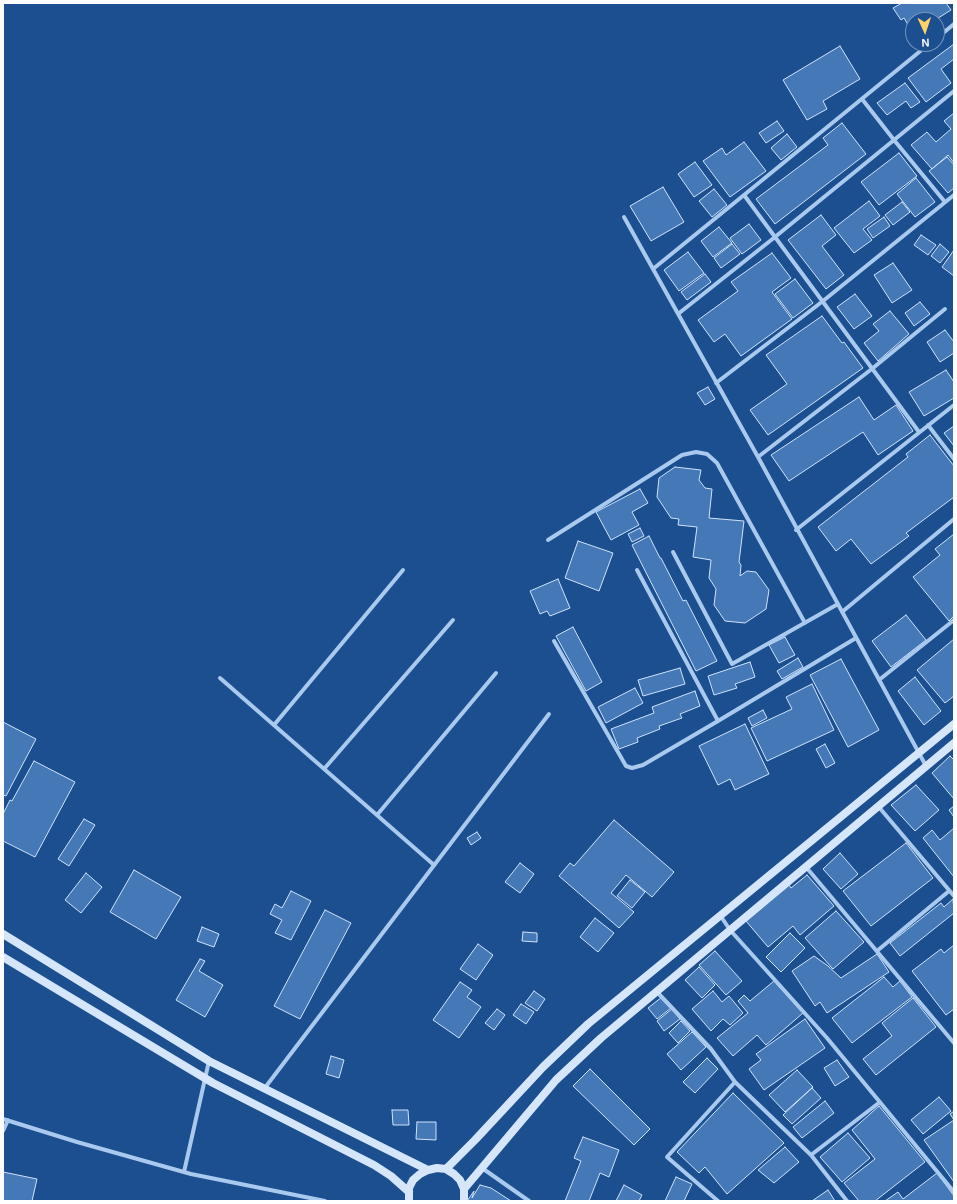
<!DOCTYPE html>
<style>
body{margin:0}
#map{position:relative;width:957px;height:1204px;overflow:hidden;background:#1b4f8f;font-family:Helvetica,sans-serif}
canvas{display:block}
.frame{position:absolute;inset:0;border:4px solid #fff;pointer-events:none}
.north{position:absolute;left:905px;top:12px;width:40px;height:40px;box-sizing:border-box;background:#1b4f8f;border:1px solid #7695bc;border-radius:50%;rotate:177deg;font-size:11px;font-weight:700;line-height:16px;text-align:center;color:#fff}
.north::after{content:'';display:block;margin:auto;width:14px;height:18px;background:#ffd166;clip-path:polygon(50% 0,100% 100%,50% 72%,0 100%)}
</style>
<div id="map">
<canvas width="957" height="1204"></canvas>
<div class="frame"></div>
<div class="north">N</div>
</div>
<script>
const c = document.querySelector('canvas').getContext('2d');
c.lineJoin = 'round';
function fill(path, color) { c.fillStyle = color; c.fill(path, 'evenodd'); }
const shape = rows => new Path2D(rows.map(r => 'M' + r).join(''));
function strokePath(path, color, width, dash) { c.strokeStyle = color; c.lineWidth = width; c.lineCap = dash ? 'butt' : 'round'; c.setLineDash(dash || []); c.stroke(path); }
const building = shape([
 [902,3,946,3,951,10,935,20,913,20,913,33,904,18,901,20,893,8,902,3],
 [954,44,954,59,941,69,951,83,926,102,908,78,954,44],
 [840,46,860,79,823,101,827,109,807,120,783,80,840,46],
 [905,83,920,102,911,108,906,101,887,115,877,103,905,83],
 [954,113,954,163,948,155,932,169,911,145,927,132,936,142,951,129,944,121,954,113],
 [777,121,784,131,766,143,759,133,777,121],
 [842,123,866,154,775,224,756,199,828,145,823,138,842,123],
 [787,134,797,147,781,160,771,148,787,134],
 [744,142,766,171,730,197,703,161,722,148,726,155,744,142],
 [899,153,917,176,879,205,861,182,899,153],
 [947,157,954,165,954,188,948,193,929,171,947,157],
 [695,162,712,185,694,197,678,174,695,162],
 [916,178,935,202,915,217,897,194,916,178],
 [663,187,684,222,651,241,630,206,663,187],
 [714,189,727,205,712,217,699,201,714,189],
 [869,201,880,216,863,229,872,240,854,253,834,228,869,201],
 [902,202,910,212,893,225,885,215,902,202],
 [821,215,836,235,822,246,844,275,826,289,788,240,821,215],
 [884,217,890,226,873,238,867,229,884,217],
 [749,224,761,240,742,254,730,238,749,224],
 [719,227,732,243,713,257,701,241,719,227],
 [921,235,936,245,928,255,914,245,921,235],
 [732,244,740,254,721,268,714,258,732,244],
 [940,244,949,252,940,263,931,256,940,244],
 [954,250,954,276,942,267,954,250],
 [688,252,704,273,679,291,664,270,688,252],
 [772,253,791,278,772,292,792,319,741,356,725,334,714,342,698,320,738,291,731,282,772,253],
 [893,263,912,290,892,303,874,275,893,263],
 [705,274,711,282,687,300,681,292,705,274],
 [795,279,813,303,793,318,775,294,795,279],
 [855,294,872,316,854,329,837,307,855,294],
 [920,302,930,314,914,326,905,313,920,302],
 [890,311,909,334,878,361,864,343,879,331,873,324,890,311],
 [822,316,842,343,844,342,863,368,768,435,750,410,787,384,766,355,822,316],
 [945,330,954,342,954,353,940,362,927,342,945,330],
 [946,370,954,382,954,398,924,416,909,392,946,370],
 [708,387,715,399,705,405,697,393,708,387],
 [859,397,874,420,896,405,913,431,878,455,863,432,789,481,771,455,859,397],
 [954,426,954,446,944,433,954,426],
 [930,435,954,466,954,497,906,533,909,536,871,564,851,539,836,551,818,527,908,457,906,454,930,435],
 [675,467,701,470,699,480,705,488,712,489,709,518,744,521,739,562,741,565,740,576,747,571,756,572,769,590,766,609,745,623,725,621,714,605,716,589,709,578,711,560,693,557,697,527,678,525,679,519,671,518,657,497,659,478,675,467],
 [640,489,648,503,632,512,639,525,611,540,596,512,640,489],
 [640,528,644,536,632,542,628,534,640,528],
 [954,534,954,616,949,621,913,577,940,555,935,549,954,534],
 [649,536,660,558,661,558,683,601,686,600,717,661,696,671,632,545,649,536],
 [578,541,613,553,599,591,565,578,578,541],
 [558,579,570,608,550,616,547,611,540,614,530,591,558,579],
 [906,615,926,640,891,667,872,641,906,615],
 [573,627,602,682,586,691,556,636,573,627],
 [785,637,795,655,779,663,769,645,785,637],
 [954,639,954,696,945,703,917,670,954,639],
 [798,658,803,667,782,679,777,671,798,658],
 [841,659,879,730,848,747,810,675,841,659],
 [750,662,755,677,735,684,737,688,714,695,708,676,750,662],
 [680,668,685,684,643,696,638,680,680,668],
 [915,677,941,711,924,725,898,691,915,677],
 [812,684,834,730,767,761,751,728,792,709,786,697,812,684],
 [635,688,643,703,606,723,598,707,635,688],
 [695,691,700,706,680,714,682,718,659,726,660,729,637,738,638,742,619,749,611,729,654,713,652,707,695,691],
 [763,710,767,718,752,726,748,718,763,710],
 [3,722,36,739,6,796,3,795,3,722],
 [745,724,769,774,735,790,730,779,718,785,699,746,745,724],
 [825,744,835,763,826,768,816,749,825,744],
 [950,756,954,760,954,799,932,773,950,756],
 [34,761,75,782,35,857,3,841,3,814,10,800,12,801,34,761],
 [916,785,939,810,915,831,891,805,916,785],
 [954,806,954,817,949,810,954,806],
 [84,819,95,825,69,866,58,859,84,819],
 [614,820,674,872,652,897,626,875,611,893,634,912,619,928,559,876,570,863,574,866,614,820],
 [954,828,954,877,923,838,932,830,940,840,954,828],
 [477,832,481,838,471,845,467,838,477,832],
 [906,843,933,878,871,926,843,891,906,843],
 [840,853,858,874,841,889,823,869,840,853],
 [520,863,534,874,520,893,505,882,520,863],
 [134,870,181,897,156,939,110,912,134,870],
 [86,873,102,887,81,913,65,900,86,873],
 [807,875,834,906,800,935,793,926,768,947,746,921,789,885,791,888,807,875],
 [630,880,645,892,632,908,617,896,630,880],
 [291,891,311,901,291,940,275,933,282,920,270,914,275,904,282,908,291,891],
 [953,899,954,913,900,956,890,943,941,903,944,907,953,899],
 [325,910,351,923,300,1019,274,1006,325,910],
 [836,911,864,942,833,969,805,938,836,911],
 [595,918,614,933,598,952,580,937,595,918],
 [202,927,219,934,214,947,197,941,202,927],
 [523,932,537,933,537,942,522,941,523,932],
 [790,933,805,948,781,972,766,957,790,933],
 [478,944,493,955,476,980,460,969,478,944],
 [954,945,954,1009,946,1015,912,971,941,949,944,953,954,945],
 [715,951,742,981,726,995,699,965,715,951],
 [877,954,889,972,827,1013,820,1002,815,1006,792,971,814,956,828,966,841,978,877,954],
 [200,959,205,961,199,971,223,985,205,1017,176,1000,200,959],
 [699,967,715,985,702,998,685,980,699,967],
 [884,977,893,987,900,981,912,997,852,1043,832,1018,884,977],
 [774,981,803,1013,766,1045,757,1035,733,1056,717,1038,748,1013,738,1001,744,995,750,1001,774,981],
 [460,982,472,990,467,997,481,1007,459,1038,433,1020,460,982],
 [534,991,545,999,537,1011,525,1003,534,991],
 [713,991,722,1002,729,996,743,1013,730,1025,723,1019,711,1031,692,1009,713,991],
 [662,997,671,1008,657,1019,648,1008,662,997],
 [913,998,936,1027,876,1075,863,1059,892,1036,882,1023,913,998],
 [521,1004,534,1012,526,1024,513,1015,521,1004],
 [497,1009,505,1015,494,1030,485,1023,497,1009],
 [672,1009,680,1019,664,1031,657,1021,672,1009],
 [805,1019,825,1048,764,1090,749,1069,761,1060,756,1054,805,1019],
 [681,1021,690,1031,678,1043,669,1033,681,1021],
 [692,1032,706,1047,681,1070,667,1054,692,1032],
 [331,1056,344,1060,339,1078,326,1074,331,1056],
 [707,1058,718,1069,695,1093,683,1082,707,1058],
 [837,1060,849,1077,835,1086,824,1068,837,1060],
 [590,1069,650,1129,634,1145,573,1086,590,1069],
 [797,1070,813,1087,785,1112,769,1095,797,1070],
 [812,1088,821,1098,792,1124,783,1115,812,1088],
 [733,1093,784,1143,727,1194,705,1167,699,1173,677,1152,733,1093],
 [939,1097,951,1111,923,1134,911,1120,939,1097],
 [825,1101,834,1113,802,1138,793,1127,825,1101],
 [879,1106,925,1162,875,1201,859,1201,844,1183,875,1159,852,1130,879,1106],
 [392,1110,408,1110,409,1125,393,1125,392,1110],
 [954,1111,954,1182,924,1140,954,1120,950,1114,954,1111],
 [417,1122,436,1122,436,1140,416,1139,417,1122],
 [848,1133,870,1158,842,1182,820,1157,848,1133],
 [583,1137,619,1150,609,1177,600,1173,589,1201,565,1201,581,1161,574,1158,583,1137],
 [785,1147,799,1162,774,1183,758,1170,785,1147],
 [3,1172,37,1179,32,1201,3,1201,3,1172],
 [937,1173,954,1196,954,1201,885,1201,898,1192,903,1199,937,1173],
 [676,1177,692,1184,684,1201,665,1201,676,1177],
 [480,1185,491,1188,511,1201,467,1201,474,1191,472,1198,480,1185],
 [624,1185,642,1195,639,1201,616,1201,624,1185],
 [828,1190,835,1201,812,1201,828,1190]
]);
const minor = shape([
 [937,38,954,24],
 [862,99,894,140,954,91],
 [744,195,929,44],
 [624,217,758,457,926,766],
 [653,269,744,195,919,432],
 [678,314,775,237,894,140,945,202],
 [716,383,823,301,954,195],
 [928,425,954,459],
 [758,457,873,368,945,309],
 [796,530,954,405],
 [548,540,682,455,696,452,707,454,717,463,805,623],
 [673,552,732,664,838,604],
 [637,570,718,721,856,638],
 [842,612,954,519],
 [554,641,626,766,632,768,643,765,718,721],
 [220,678,434,865],
 [879,680,954,620],
 [274,725,403,570],
 [324,769,453,620],
 [878,806,954,896],
 [377,815,496,673],
 [806,867,954,1043],
 [720,915,730,930,827,1038,954,1192],
 [877,951,949,891],
 [657,992,711,1049,735,1082,811,1155,847,1201],
 [264,1089,549,714],
 [3,1119,77,1142,191,1174,325,1201],
 [3,1131,8,1120],
 [811,1155,880,1102],
 [482,1168,529,1201],
 [184,1172,209,1061],
 [718,1201,667,1157,735,1082]
]);
const secondary = shape([
 [3,934,209,1061,428,1170],
 [3,957,213,1083,374,1165,391,1176,409,1192],
 [446,1169,475,1140,543,1067,588,1024,954,724],
 [464,1189,556,1080,601,1038,954,743],
 [409,1201,409,1188,413,1180,420,1174,428,1170,437,1168,446,1169,454,1174,460,1180,464,1189,464,1201]
]);
fill(building, '#4478b7');
strokePath(building, '#cfe3fa', 1);
strokePath(minor, '#a9c9ee', 4);
strokePath(secondary, '#d6e6fa', 8);
</script>
